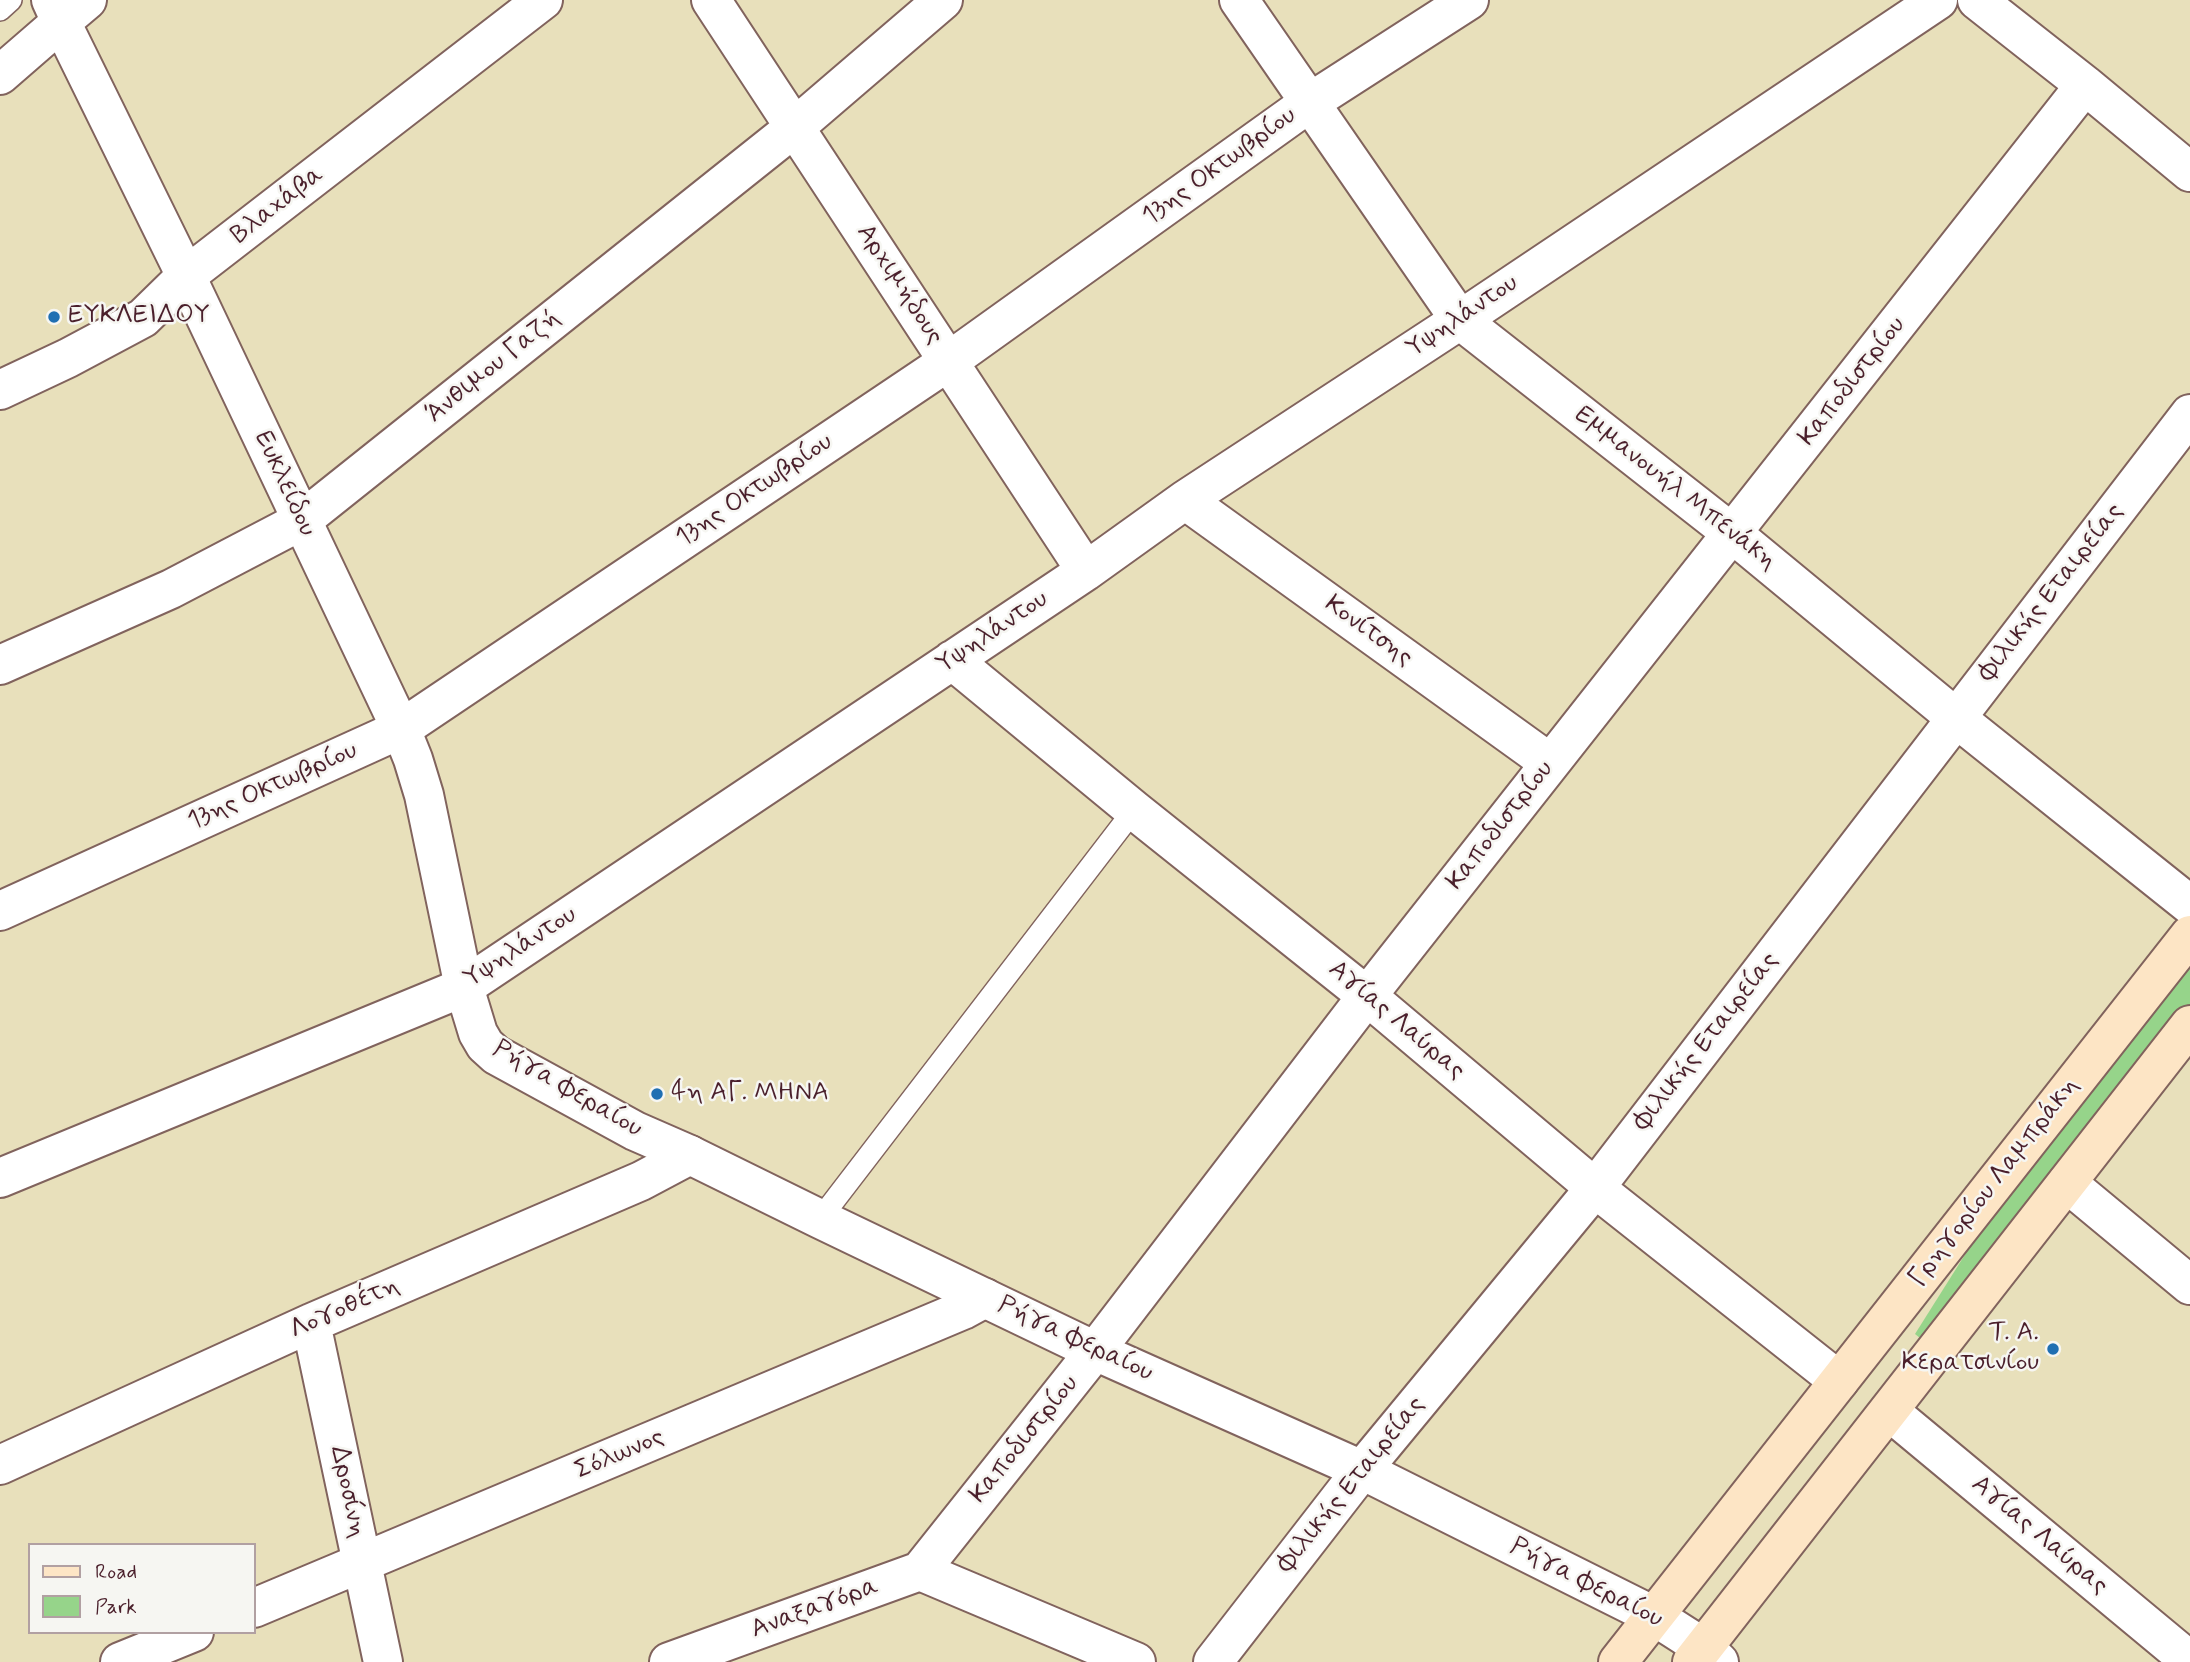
<!DOCTYPE html>
<meta charset="utf-8">
<style>
body{margin:0}
#map{position:relative;width:2190px;height:1662px;overflow:hidden;background:#e8e0bb;font-family:Mynerve,sans-serif}
canvas{display:block}
.legend{position:absolute;left:28px;top:1543px;width:228px;height:91px;box-sizing:border-box;background:#f6f6f2;border:2px solid #b1a0a2;margin:0;padding:9px 12px;list-style:none;font-size:21px;color:#4a1f2b}
.legend li{display:flex;align-items:center;gap:14px;height:35px}
.legend b{width:35px;border:2px solid #b1a0a2}
</style>
<div id="map">
<canvas width="2190" height="1662"></canvas>
<ul class="legend">
<li><b style="height:9px;background:#fde5c5"></b>Road</li>
<li><b style="height:19px;background:#96d48a"></b>Park</li>
</ul>
</div>
<script>
const c = document.querySelector('canvas').getContext('2d');
c.lineJoin = 'round';
function fill(path, color) { c.fillStyle = color; c.fill(path, 'evenodd'); }
const shape = rows => new Path2D(rows.map(r => 'M' + r).join(''));
function strokePath(path, color, width, dash) { c.strokeStyle = color; c.lineWidth = width; c.lineCap = dash ? 'butt' : 'round'; c.setLineDash(dash || []); c.stroke(path); }
function write(font, color, halo, rows, align = 'center') {
  c.font = font + ' Mynerve,sans-serif'; c.lineWidth = 5; c.setLineDash([]); c.textBaseline = 'middle'; c.strokeStyle = halo; c.fillStyle = color; for (const [text, x, y, turn = 0] of rows) {
    c.save(); c.translate(x, y); c.rotate((+turn || 0) * Math.PI / 180); c.textAlign = isNaN(turn) ? turn : align; if (halo) c.strokeText(text, 0, 0); c.fillText(text, 0, 0); c.restore();
  }
}
const green = shape([
 [2190,964,2190,1023,2067,1183,1920,1338,1915,1334,1983,1226]
]);
const service = shape([
 [0,10,11,0],
 [820,1219,1134,810]
]);
const minor = shape([
 [711,0,1086,571],
 [1239,0,1460,320,1733,534,1956,718,2190,905],
 [1977,0,2085,85,2190,172],
 [0,75,61,22,51,0],
 [0,390,68,358,143,318,186,276,543,0],
 [1185,500,1550,763],
 [952,660,1134,810,1367,996,1595,1188,1839,1381],
 [0,665,171,589,301,521,795,127,943,0],
 [0,911,401,729,949,361,1309,103,1469,0],
 [0,1178,464,987,1086,571,1185,500,1460,320,1938,0],
 [2067,1183,2190,1285],
 [311,1323,383,1662],
 [1889,1411,2190,1661],
 [0,1465,311,1323,641,1181,690,1155],
 [920,1571,1095,1351,1367,996,2085,85],
 [920,1571,1136,1662],
 [254,1608,963,1310,985,1298],
 [120,1662,194,1632],
 [669,1662,920,1571],
 [1213,1662,1362,1470,1595,1188,2190,414]
]);
const tertiary = shape([
 [87,0,61,22,186,276,401,729,413,759,424,795,464,987,478,1033,485,1045,496,1055,635,1131,690,1155,820,1219,1095,1351,1362,1470,1654,1616,1704,1648,1719,1662]
]);
const secondary = shape([
 [1618,1662,2190,935],
 [1692,1662,2190,1025]
]);
const markers = [
 [54,317,7,"#1f6fb2"],
 [657,1094,7,"#1f6fb2"],
 [2053,1349,7,"#1f6fb2"]
];
const streetNames = [
 ["13ης Οκτωβρίου",1220,167,-36],
 ["Βλαχάβα",278,206,-38],
 ["Αρχιμήδους",899,285,57],
 ["Υψηλάντου",1463,317,-34],
 ["Άνθιμου Γαζή",494,367,-39],
 ["Καποδιστρίου",1853,382,-52],
 ["Ευκλείδου",284,484,65],
 ["Εμμανουήλ Μπενάκη",1675,489,38],
 ["13ης Οκτωβρίου",755,491,-34],
 ["Φιλικής Εταιρείας",2052,593,-52],
 ["Κονίτσης",1368,632,36],
 ["Υψηλάντου",993,633,-34],
 ["13ης Οκτωβρίου",273,787,-24],
 ["Καποδιστρίου",1501,826,-52],
 ["Υψηλάντου",521,948,-33],
 ["Αγίας Λαύρας",1396,1021,40],
 ["Φιλικής Εταιρείας",1707,1042,-52],
 ["Ρήγα Φεραίου",567,1090,30],
 ["Γρηγορίου Λαμπράκη",1995,1183,-52],
 ["Λογοθέτη",345,1309,-24],
 ["Ρήγα Φεραίου",1075,1340,25],
 ["Καποδιστρίου",1025,1440,-51],
 ["Σόλωνος",620,1455,-23],
 ["Φιλικής Εταιρείας",1352,1485,-51],
 ["Δροσίνη",347,1492,78],
 ["Αγίας Λαύρας",2039,1536,40],
 ["Ρήγα Φεραίου",1586,1584,27],
 ["Αναξαγόρα",815,1609,-20]
];
const poiNames = [
 ["ΕΥΚΛΕΙΔΟΥ",68,317],
 ["4η ΑΓ. ΜΗΝΑ",671,1094],
 ["Τ. Α.",2039,1334,"right"],
 ["Κερατσινίου",2039,1364,"right"]
];
fill(green, '#96d48a');
strokePath(service, '#81635d', 24);
strokePath(minor, '#81635d', 42);
strokePath(tertiary, '#81635d', 42);
strokePath(secondary, '#81635d', 42);
strokePath(service, '#fff', 21);
strokePath(minor, '#fff', 38);
strokePath(tertiary, '#fff', 38);
strokePath(secondary, '#fde5c5', 38);
for (const [x, y, r, color] of markers) { const dot = new Path2D(); dot.arc(x, y, r, 0, 2 * Math.PI); c.fillStyle = color; c.fill(dot); strokePath(dot, '#f6f6f2', 2.5); }
write('26px', '#4a1f2b', '#f6f6f2', streetNames);
write('26px', '#4a1f2b', '#f6f6f2', poiNames, 'left');
</script>
